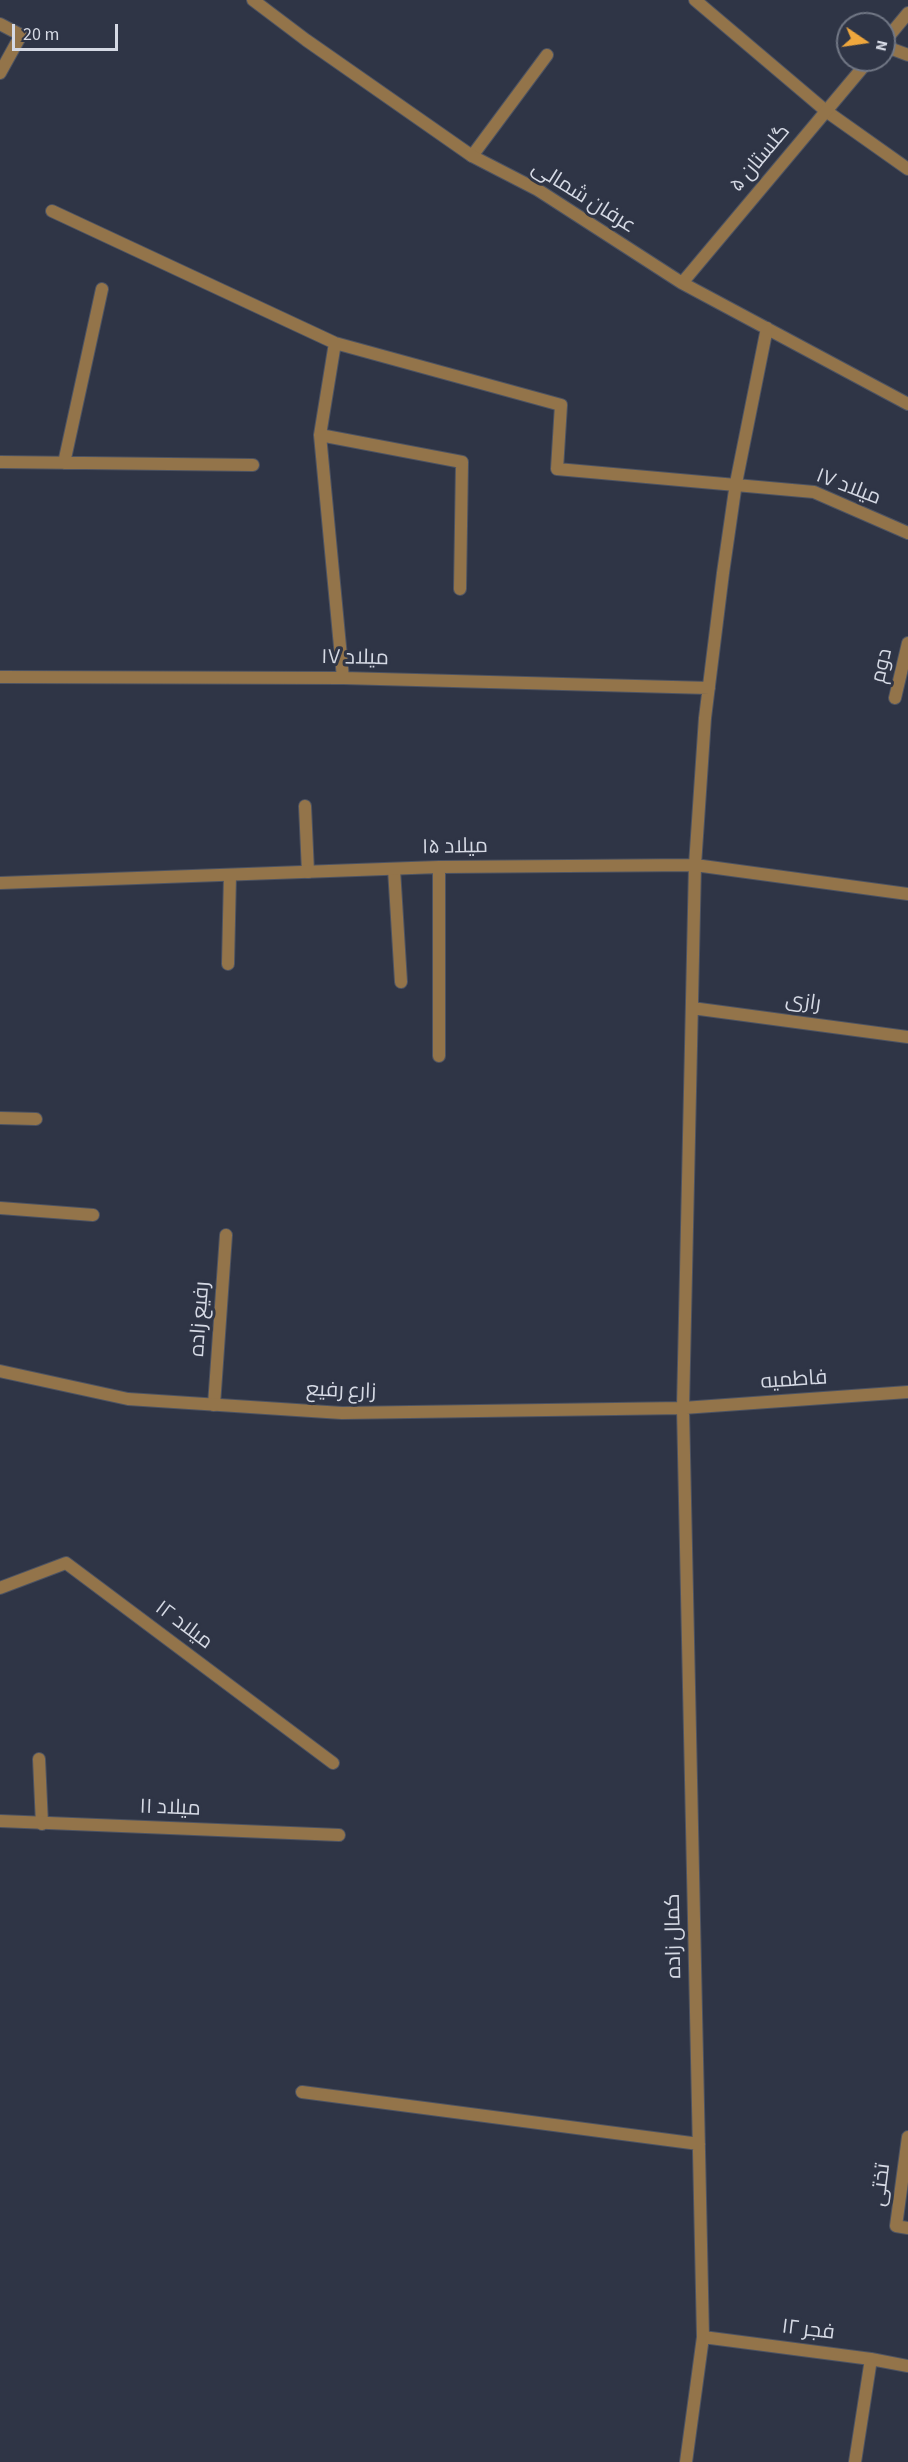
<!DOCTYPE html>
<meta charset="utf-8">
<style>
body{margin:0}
#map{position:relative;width:908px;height:2462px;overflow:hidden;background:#2f3546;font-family:"Source Sans 3",sans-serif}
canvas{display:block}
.north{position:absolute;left:836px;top:12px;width:60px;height:60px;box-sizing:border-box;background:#2f3546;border:2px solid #717785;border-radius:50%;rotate:103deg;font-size:16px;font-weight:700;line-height:24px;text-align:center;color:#d5d9e4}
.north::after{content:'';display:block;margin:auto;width:21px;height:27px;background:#efa73d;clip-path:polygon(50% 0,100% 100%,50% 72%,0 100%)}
.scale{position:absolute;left:12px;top:24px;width:106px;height:27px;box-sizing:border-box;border:3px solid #d5d9e4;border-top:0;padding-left:8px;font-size:18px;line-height:21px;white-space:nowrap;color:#d5d9e4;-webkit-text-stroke:4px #2f3546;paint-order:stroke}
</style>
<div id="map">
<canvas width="908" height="2462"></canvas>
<div class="north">N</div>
<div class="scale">20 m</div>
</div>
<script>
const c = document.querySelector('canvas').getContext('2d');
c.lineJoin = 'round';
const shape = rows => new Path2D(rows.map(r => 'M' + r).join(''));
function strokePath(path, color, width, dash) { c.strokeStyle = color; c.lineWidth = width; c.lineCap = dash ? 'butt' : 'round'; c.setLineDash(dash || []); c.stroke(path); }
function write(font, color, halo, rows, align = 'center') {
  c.font = font + ' "Source Sans 3",Cairo,sans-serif'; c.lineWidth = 6; c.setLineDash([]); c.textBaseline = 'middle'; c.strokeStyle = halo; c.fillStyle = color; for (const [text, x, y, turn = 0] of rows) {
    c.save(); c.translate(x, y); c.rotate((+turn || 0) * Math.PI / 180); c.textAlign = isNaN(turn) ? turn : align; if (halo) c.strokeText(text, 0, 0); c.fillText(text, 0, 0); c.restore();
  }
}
const service = shape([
 [695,0,826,111,908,169],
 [472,156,547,55],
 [305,806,308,872],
 [394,869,401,982],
 [228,964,230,875],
 [0,1118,36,1119],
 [0,1208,93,1215],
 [214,1405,226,1235],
 [39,1759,42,1824],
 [908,2137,896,2226,908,2228]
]);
const minor = shape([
 [253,0,306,40,472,156,538,190,682,283,908,404],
 [0,24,21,35,0,73],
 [884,42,908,13],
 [884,46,908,55],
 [52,211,335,343,561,405,557,469,814,492,908,533],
 [682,283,869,60],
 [335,343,320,435,343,678],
 [320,435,462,462,460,589],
 [0,462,253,465],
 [64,463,102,289],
 [0,677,343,678,709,688],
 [895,698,908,643],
 [0,883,439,867,695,865,908,894],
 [692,1008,908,1037],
 [439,1056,439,867],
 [0,1371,128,1399,342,1413,683,1408,908,1392],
 [0,1588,66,1563,333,1763],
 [0,1821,339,1835],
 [302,2092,699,2144],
 [703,2337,871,2359,908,2366],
 [686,2462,703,2337,683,1408,695,865,705,718,723,573,736,483,767,328],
 [855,2462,871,2359]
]);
const streetNames = [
 ["گلستان ۵",761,159,-50],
 ["عرفان شمالی",583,198,32],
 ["میلاد ۱۷",848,488,21],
 ["میلاد ۱۷",355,659,1],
 ["دوم",883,666,-77],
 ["میلاد ۱۵",455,848,-1],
 ["رازی",803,1003,8],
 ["رفیع زاده",201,1319,-86],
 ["فاطمیه",794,1381,-4],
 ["زارع رفیع",341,1392,2],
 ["میلاد ۱۲",183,1626,37],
 ["میلاد ۱۱",170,1809,2],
 ["کمال زاده",675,1936,-91],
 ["تختی",882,2185,-83],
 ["فجر ۱۲",808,2331,7]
];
strokePath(service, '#4d5362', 14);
strokePath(minor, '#4d5362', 14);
strokePath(service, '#93744a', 12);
strokePath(minor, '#93744a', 12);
write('21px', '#d5d9e4', '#2f3546', streetNames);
</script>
